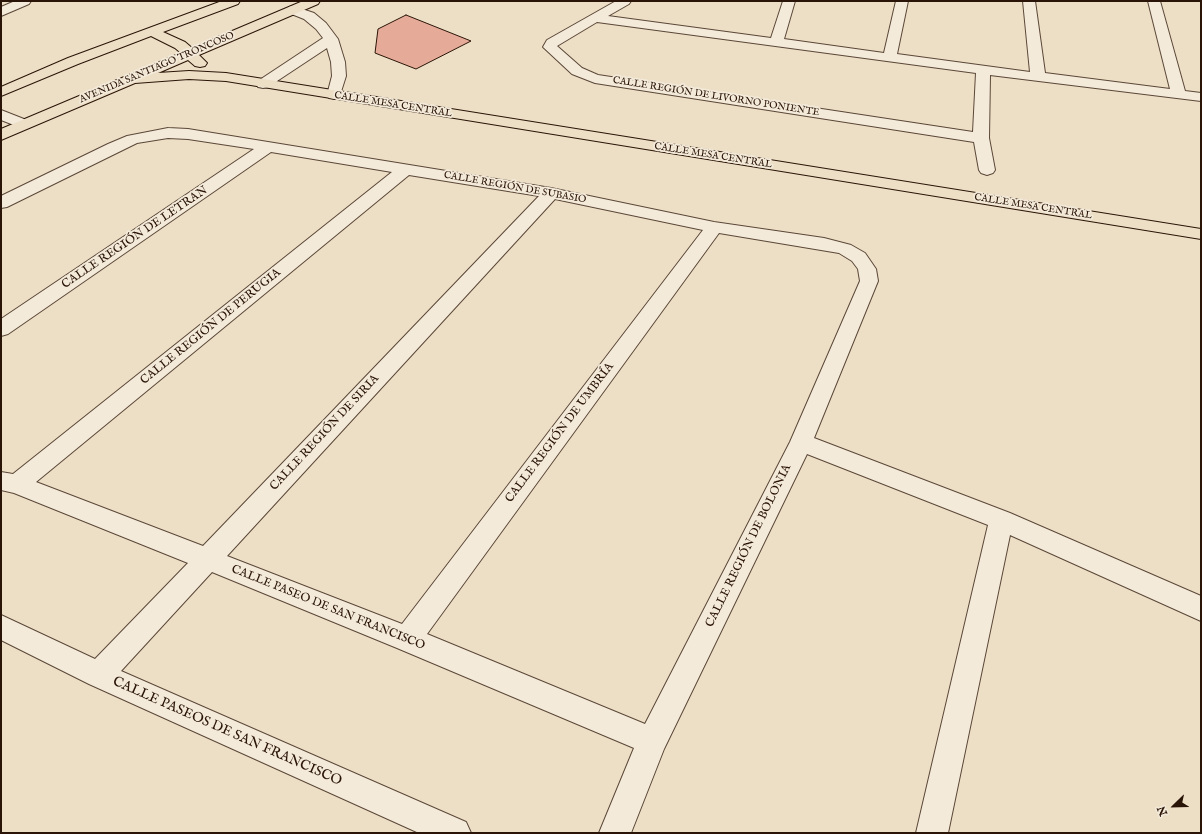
<!DOCTYPE html>
<meta charset="utf-8">
<style>
body{margin:0}
#map{position:relative;width:1202px;height:834px;overflow:hidden;background:#eddfc6;font-family:"IM FELL English",serif}
canvas{display:block}
.frame{position:absolute;inset:0;border:2px solid #2a1407;pointer-events:none}
.north{position:absolute;left:1154px;top:786px;width:40px;height:40px;-webkit-text-stroke:3px #f3eada;paint-order:stroke;rotate:247deg;font-size:11px;font-weight:700;line-height:16px;text-align:center;color:#2a1407}
.north::after{content:'';display:block;margin:auto;width:14px;height:18px;background:#2a1407;clip-path:polygon(50% 0,100% 100%,50% 72%,0 100%)}
</style>
<div id="map">
<canvas width="1202" height="834"></canvas>
<div class="frame"></div>
<div class="north">N</div>
</div>
<script>
const c = document.querySelector('canvas').getContext('2d');
c.lineJoin = 'round';
function fill(path, color) { c.fillStyle = color; c.fill(path, 'evenodd'); }
const shape = rows => new Path2D(rows.map(r => 'M' + r).join(''));
function strokePath(path, color, width, dash) { c.strokeStyle = color; c.lineWidth = width; c.lineCap = dash ? 'butt' : 'round'; c.setLineDash(dash || []); c.stroke(path); }
function write(font, color, halo, rows, align = 'center') {
  c.font = font + ' "IM FELL English",serif'; c.lineWidth = 3.5; c.setLineDash([]); c.textBaseline = 'middle'; c.strokeStyle = halo; c.fillStyle = color; for (const [text, x, y, turn = 0] of rows) {
    c.save(); c.translate(x, y); c.rotate((+turn || 0) * Math.PI / 180); c.textAlign = isNaN(turn) ? turn : align; if (halo) c.strokeText(text, 0, 0); c.fillText(text, 0, 0); c.restore();
  }
}
const building = shape([
 [406,15,471,41,416,69,375,53,378,29,406,15]
]);
const minor = shape([
 [15,1,31,1,29,4,1,16,1,7,15,1],
 [616,1,631,1,629,4,608,16,771,38,783,1,795,1,784,39,884,53,896,1,908,1,897,54,1030,72,1023,1,1035,1,1045,73,1170,89,1148,1,1160,1,1185,91,1201,93,1201,101,990,75,989,138,995,170,993,173,987,175,981,173,979,170,974,142,595,83,572,74,543,47,547,40,616,1],
 [597,22,976,73,973,132,598,75,582,68,557,46,597,22],
 [293,6,314,13,326,23,338,39,345,62,346,76,339,98,334,99,329,98,327,95,332,76,331,62,327,48,268,87,263,88,258,87,256,84,258,81,323,38,316,29,304,19,289,13,287,10,289,7,293,6],
 [1,110,29,121,32,124,29,127,24,129,1,120,1,110],
 [168,128,188,129,551,188,714,222,824,238,851,245,865,253,876,269,878,281,814,438,1010,513,1201,596,1201,621,1010,535,948,833,916,833,988,525,807,454,664,749,631,833,599,833,634,748,397,648,212,572,121,671,466,822,471,833,419,833,89,684,1,640,1,615,95,659,188,563,14,493,1,490,1,472,13,474,392,172,271,152,8,334,1,336,1,319,254,149,188,139,168,138,137,143,7,207,1,208,1,196,108,144,127,136,168,128],
 [409,175,539,196,203,546,36,482,409,175],
 [555,199,703,230,402,624,227,556,555,199],
 [719,233,839,253,852,261,858,269,860,281,790,442,645,724,427,634,719,233]
]);
const major = shape([
 [222,1,240,1,238,4,163,32,185,42,192,48,303,1,320,1,318,4,199,55,207,63,205,66,200,67,195,66,188,60,158,73,189,71,226,73,1201,229,1201,239,226,81,189,79,135,83,1,140,1,129,181,53,175,48,151,36,78,64,1,96,1,87,68,58,222,1]
]);
const farStreetnames = [
 ["AVENIDA SANTIAGO TRONCOSO",157,68,-23],
 ["CALLE REGIÓN DE LIVORNO PONIENTE",716,97,9],
 ["CALLE MESA CENTRAL",393,105,9],
 ["CALLE MESA CENTRAL",713,156,9],
 ["CALLE REGIÓN DE SUBASIO",515,188,10],
 ["CALLE MESA CENTRAL",1033,207,9]
];
const streetNames = [
 ["CALLE REGIÓN DE LETRAN",135,238,-34],
 ["CALLE REGIÓN DE PERUGIA",211,327,-39],
 ["CALLE REGIÓN DE SIRIA",325,433,-47],
 ["CALLE REGIÓN DE UMBRÍA",560,433,-53],
 ["CALLE REGIÓN DE BOLONIA",749,546,-64],
 ["CALLE PASEO DE SAN FRANCISCO",328,608,22]
];
const nearStreetnames = [
 ["CALLE PASEOS DE SAN FRANCISCO",227,732,24]
];
fill(building, '#e5ab98');
strokePath(building, '#2a1407', 1);
strokePath(minor, '#5b4737', 2);
strokePath(major, '#2a1407', 2);
fill(minor, '#f3eada');
fill(major, '#eddfc6');
write('10px', '#2a1407', '#f3eada', farStreetnames);
write('12px', '#2a1407', '#f3eada', streetNames);
write('14px', '#2a1407', '#f3eada', nearStreetnames);
</script>
